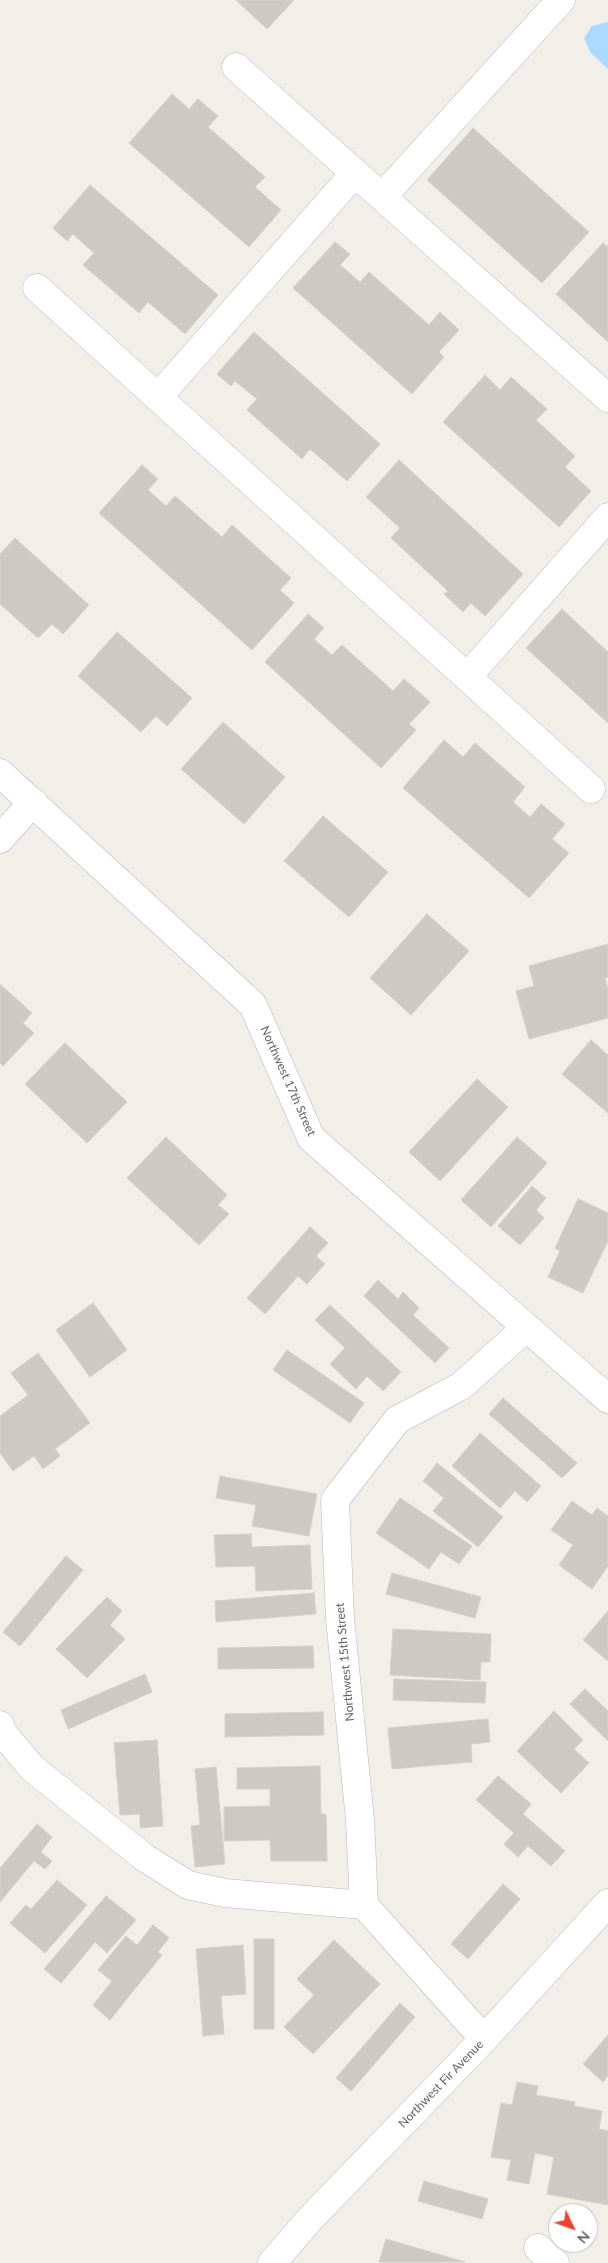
<!DOCTYPE html>
<style>
body{margin:0}
#map{position:relative;width:608px;height:2263px;overflow:hidden;background:#f1efe8;font-family:Lato,sans-serif}
canvas{display:block}
.north{position:absolute;left:548px;top:2203px;width:50px;height:50px;box-sizing:border-box;background:#fff;border:1px solid #bfc1c3;border-radius:50%;rotate:132deg;font-size:14px;font-weight:700;line-height:20px;text-align:center;color:#5f6368}
.north::after{content:'';display:block;margin:auto;width:18px;height:22px;background:#ea4335;clip-path:polygon(50% 0,100% 100%,50% 72%,0 100%)}
</style>
<div id="map">
<canvas width="608" height="2263"></canvas>
<div class="north">N</div>
</div>
<script>
const c = document.querySelector('canvas').getContext('2d');
c.lineJoin = 'round';
function fill(path, color) { c.fillStyle = color; c.fill(path, 'evenodd'); }
const shape = rows => new Path2D(rows.map(r => 'M' + r).join(''));
function strokePath(path, color, width, dash) { c.strokeStyle = color; c.lineWidth = width; c.lineCap = dash ? 'butt' : 'round'; c.setLineDash(dash || []); c.stroke(path); }
function write(font, color, halo, rows, align = 'center') {
  c.font = font + ' Lato,sans-serif'; c.lineWidth = 4; c.setLineDash([]); c.textBaseline = 'middle'; c.strokeStyle = halo; c.fillStyle = color; for (const [text, x, y, turn = 0] of rows) {
    c.save(); c.translate(x, y); c.rotate((+turn || 0) * Math.PI / 180); c.textAlign = isNaN(turn) ? turn : align; if (halo) c.strokeText(text, 0, 0); c.fillText(text, 0, 0); c.restore();
  }
}
const water = shape([
 [608,22,608,69,590,52,584,38,592,26]
]);
const building = shape([
 [236,0,294,0,267,29,236,0],
 [172,94,189,109,198,99,218,116,208,127,265,177,255,187,281,210,249,247,129,143,172,94],
 [473,128,589,232,542,283,427,180,473,128],
 [90,185,218,295,185,334,148,302,139,313,83,265,94,253,73,234,67,241,53,228,90,185],
 [335,242,350,254,340,265,360,282,369,272,429,325,440,312,459,330,439,352,444,357,412,394,293,288,335,242],
 [603,243,608,247,608,342,556,294,603,243],
 [254,332,380,444,347,481,310,449,302,459,247,410,257,399,235,381,231,386,217,374,254,332],
 [485,375,500,390,511,377,547,409,536,420,575,456,565,467,591,491,559,527,443,422,485,375],
 [399,460,523,574,485,616,471,603,463,612,444,594,448,591,391,538,400,528,366,497,399,460],
 [142,465,158,479,148,490,166,506,175,496,222,537,232,525,291,578,280,590,294,603,252,650,99,513,142,465],
 [15,538,89,605,63,634,52,624,38,638,0,604,0,554,15,538],
 [562,609,608,652,608,723,526,648,562,609],
 [308,614,324,628,314,639,332,655,342,645,393,691,404,679,430,702,409,724,416,730,381,768,265,662,308,614],
 [117,632,192,698,167,726,156,716,141,732,78,676,117,632],
 [223,722,285,777,244,824,181,769,223,722],
 [444,740,463,757,475,743,525,787,513,802,530,817,541,804,565,824,552,839,569,853,529,898,403,788,444,740],
 [323,816,388,872,349,917,284,861,323,816],
 [427,914,469,951,411,1015,370,978,427,914],
 [608,944,608,977,605,978,608,990,608,1018,529,1039,516,991,534,986,529,966,608,944],
 [0,984,32,1013,23,1023,34,1033,3,1066,0,1063,0,984],
 [591,1040,608,1055,608,1113,562,1074,591,1040],
 [65,1043,127,1102,87,1143,25,1084,65,1043],
 [477,1079,508,1107,440,1181,409,1152,477,1079],
 [166,1137,227,1195,218,1205,229,1214,199,1245,127,1178,166,1137],
 [517,1137,547,1163,491,1227,461,1200,517,1137],
 [532,1186,546,1198,536,1210,544,1218,520,1245,498,1226,532,1186],
 [578,1199,608,1213,608,1241,583,1293,548,1277,560,1251,555,1248,578,1199],
 [310,1227,328,1243,316,1256,325,1264,307,1284,298,1276,265,1314,247,1298,310,1227],
 [378,1280,398,1299,403,1292,419,1308,413,1315,449,1348,435,1363,364,1296,378,1280],
 [93,1303,127,1350,90,1377,56,1330,93,1303],
 [330,1305,401,1372,383,1391,367,1376,356,1389,330,1364,345,1348,315,1320,330,1305],
 [287,1350,364,1403,350,1423,273,1370,287,1350],
 [38,1353,90,1423,55,1449,60,1456,43,1469,34,1456,13,1471,0,1453,0,1416,28,1395,11,1373,38,1353],
 [503,1398,577,1463,562,1478,489,1414,503,1398],
 [480,1433,541,1486,527,1502,515,1491,500,1508,452,1466,480,1433],
 [437,1463,503,1517,478,1547,433,1511,444,1498,423,1481,437,1463],
 [220,1476,317,1494,309,1536,252,1526,256,1505,216,1498,220,1476],
 [400,1498,472,1546,459,1564,441,1552,429,1569,376,1533,400,1498],
 [572,1501,592,1515,597,1508,608,1516,608,1566,592,1589,559,1565,573,1545,551,1530,572,1501],
 [251,1534,252,1547,310,1545,312,1589,256,1591,255,1566,216,1567,214,1535,251,1534],
 [66,1556,83,1570,20,1646,3,1632,66,1556],
 [392,1573,481,1597,475,1618,386,1594,392,1573],
 [314,1593,316,1614,216,1622,215,1601,314,1593],
 [107,1597,122,1611,110,1625,125,1639,87,1678,56,1649,107,1597],
 [608,1611,608,1661,583,1640,608,1611],
 [393,1629,491,1634,490,1662,481,1662,480,1680,390,1675,393,1629],
 [313,1646,314,1668,218,1669,218,1648,313,1646],
 [145,1674,152,1692,68,1729,61,1710,145,1674],
 [394,1679,486,1682,485,1703,393,1700,394,1679],
 [585,1689,608,1711,608,1741,570,1704,585,1689],
 [554,1711,583,1740,574,1749,589,1763,561,1793,517,1751,554,1711],
 [323,1712,324,1735,225,1737,225,1714,323,1712],
 [488,1719,490,1742,471,1744,472,1762,392,1769,388,1728,488,1719],
 [157,1740,163,1826,140,1828,140,1814,120,1815,114,1743,157,1740],
 [320,1766,321,1814,326,1814,327,1861,271,1861,270,1840,224,1841,224,1807,270,1806,270,1789,237,1789,237,1768,320,1766],
 [216,1767,225,1864,195,1867,191,1826,200,1825,195,1769,216,1767],
 [498,1776,531,1804,523,1814,565,1851,551,1866,528,1846,518,1857,504,1844,514,1833,476,1800,498,1776],
 [37,1824,52,1837,41,1852,52,1861,45,1869,34,1861,0,1902,0,1868,37,1824],
 [57,1880,87,1905,45,1953,10,1923,26,1905,31,1909,57,1880],
 [503,1884,520,1899,468,1959,451,1944,503,1884],
 [106,1896,136,1920,107,1953,95,1942,61,1983,44,1969,106,1896],
 [153,1925,169,1938,158,1952,162,1955,110,2020,93,2005,112,1981,98,1970,126,1936,137,1945,153,1925],
 [254,1939,274,1939,274,2029,254,2029,254,1939],
 [334,1940,380,1984,313,2054,284,2027,314,1995,297,1979,334,1940],
 [243,1945,246,1994,221,1996,224,2034,203,2036,196,1949,243,1945],
 [400,2003,415,2017,351,2091,336,2078,400,2003],
 [608,2035,608,2076,603,2082,583,2064,608,2035],
 [517,2082,538,2086,536,2095,575,2102,574,2106,602,2111,599,2129,608,2131,608,2205,547,2194,554,2157,535,2153,529,2184,507,2180,511,2160,491,2157,501,2103,512,2105,517,2082],
 [424,2181,488,2199,482,2219,418,2201,424,2181],
 [386,2239,465,2262,379,2262,386,2239]
]);
const minor = shape([
 [236,67,608,398],
 [382,197,561,0],
 [37,288,591,789],
 [158,397,355,173],
 [468,676,608,517],
 [0,773,253,1005,311,1138,608,1399],
 [0,839,33,802],
 [0,1725,2,1732,32,1768,145,1858,188,1885,225,1893,364,1905],
 [484,2039,364,1905,360,1820,340,1618,335,1500,397,1420,461,1386,526,1328],
 [538,2248,555,2263],
 [272,2263,309,2220,484,2039,608,1903]
]);
const streetNames = [
 ["Northwest 17th Street",288,1081,66],
 ["Northwest 15th Street",345,1662,-95],
 ["Northwest Fir Avenue",441,2084,-46]
];
fill(water, '#aadaff');
fill(building, '#cccac5');
strokePath(building, '#d6d1c6', 1);
strokePath(minor, '#b5b8bc', 29);
strokePath(minor, '#fff', 28);
write('12px', '#5f6368', '#fff', streetNames);
</script>
